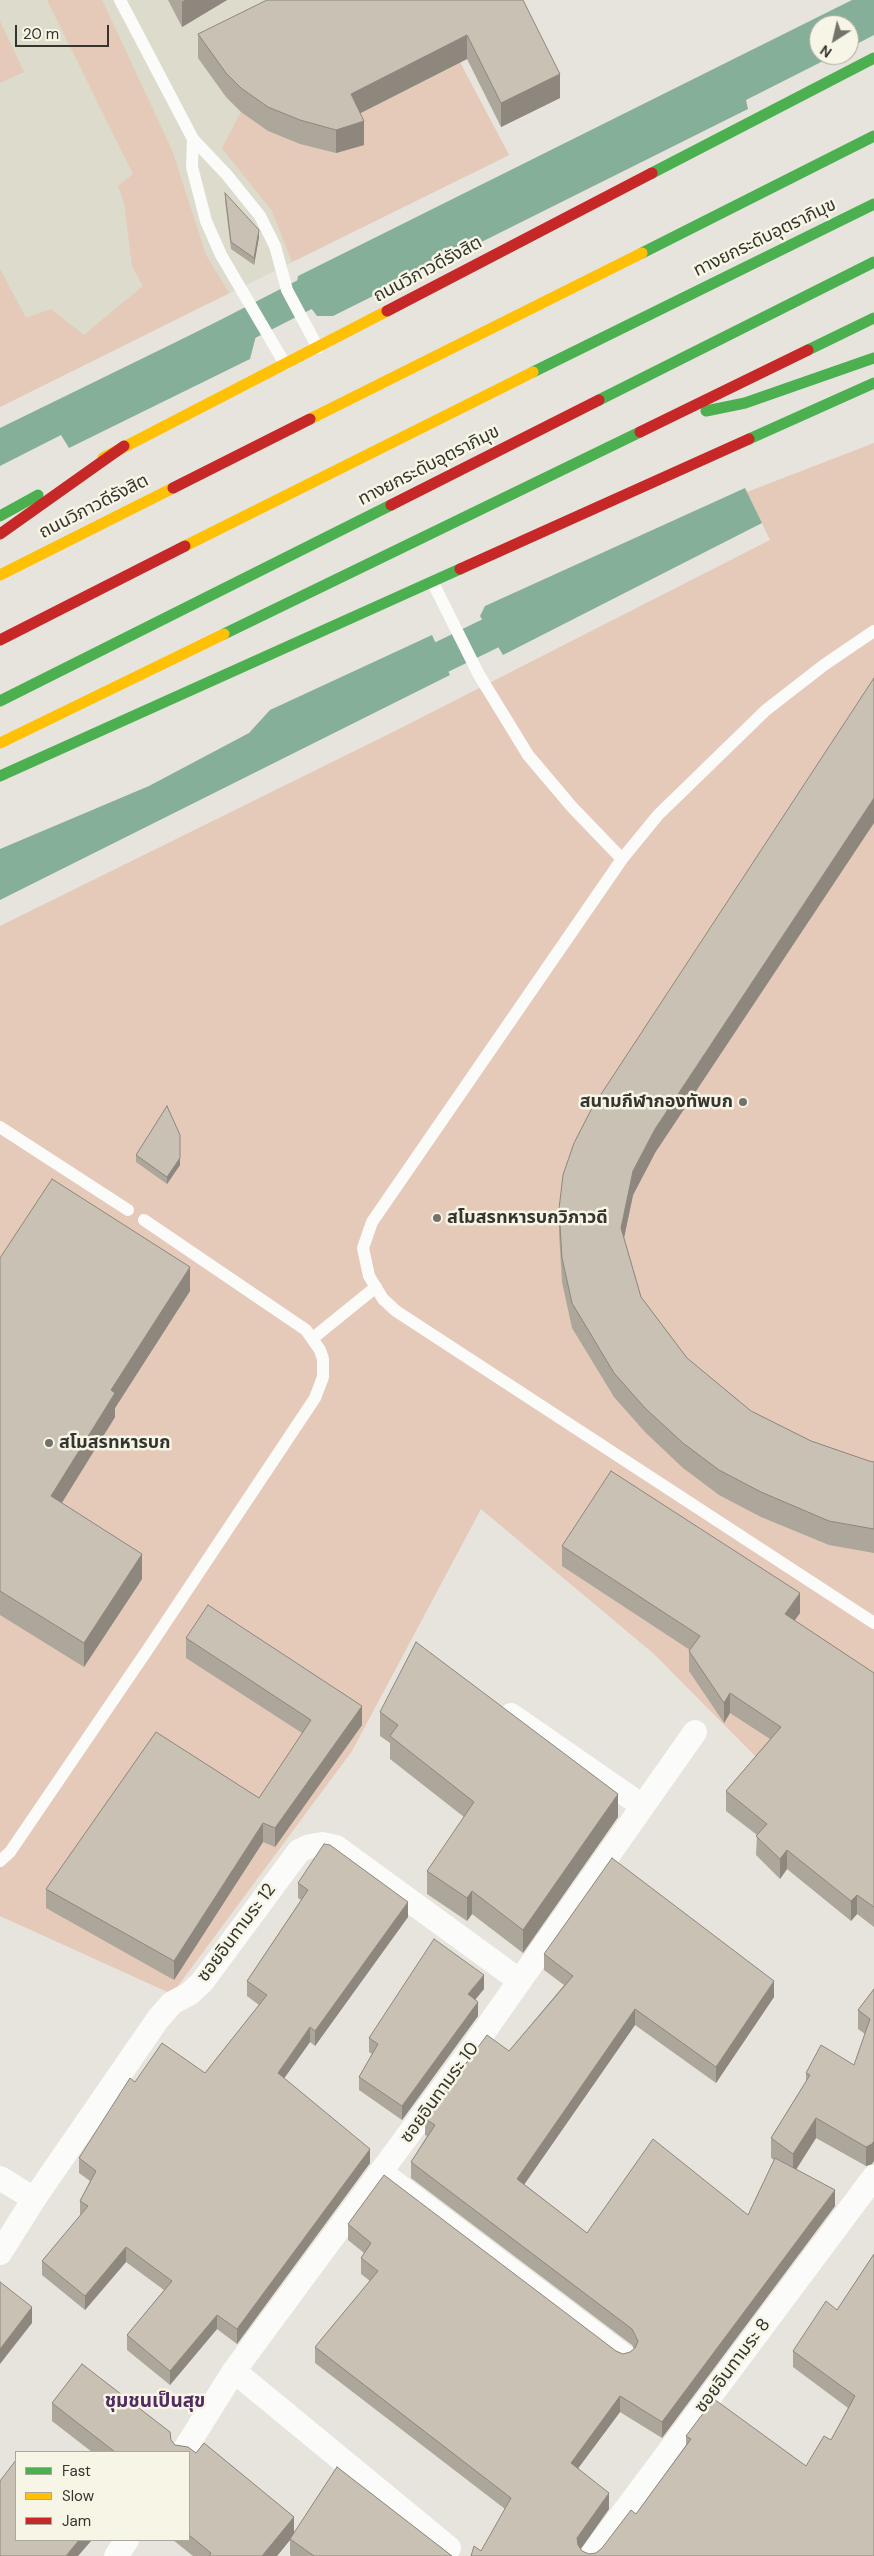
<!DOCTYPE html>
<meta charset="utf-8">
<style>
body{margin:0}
#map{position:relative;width:874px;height:2556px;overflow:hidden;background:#e6e4dc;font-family:"DM Sans",sans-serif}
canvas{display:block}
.legend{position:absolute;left:15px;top:2451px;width:175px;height:90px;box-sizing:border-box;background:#f6f5e6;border:1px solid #a9a89c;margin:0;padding:6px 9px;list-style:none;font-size:15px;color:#35342e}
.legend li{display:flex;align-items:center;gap:10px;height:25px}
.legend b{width:25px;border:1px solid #a9a89c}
.north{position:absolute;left:809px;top:15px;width:50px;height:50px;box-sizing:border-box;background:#f6f5e6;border:1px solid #a9a89c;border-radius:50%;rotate:215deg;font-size:14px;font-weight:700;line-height:20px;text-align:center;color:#35342e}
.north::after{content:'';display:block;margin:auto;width:18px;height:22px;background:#73726b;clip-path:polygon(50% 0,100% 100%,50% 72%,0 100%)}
.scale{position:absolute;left:15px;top:25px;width:94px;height:22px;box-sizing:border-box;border:2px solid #35342e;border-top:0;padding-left:6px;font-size:15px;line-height:18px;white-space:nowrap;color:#35342e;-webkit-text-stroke:4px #f6f5e6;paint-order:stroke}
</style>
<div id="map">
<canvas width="874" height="2556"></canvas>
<ul class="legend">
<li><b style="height:6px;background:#4caf50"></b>Fast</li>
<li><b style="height:6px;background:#ffc107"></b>Slow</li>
<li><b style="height:6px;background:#c62828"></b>Jam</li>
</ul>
<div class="north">N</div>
<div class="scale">20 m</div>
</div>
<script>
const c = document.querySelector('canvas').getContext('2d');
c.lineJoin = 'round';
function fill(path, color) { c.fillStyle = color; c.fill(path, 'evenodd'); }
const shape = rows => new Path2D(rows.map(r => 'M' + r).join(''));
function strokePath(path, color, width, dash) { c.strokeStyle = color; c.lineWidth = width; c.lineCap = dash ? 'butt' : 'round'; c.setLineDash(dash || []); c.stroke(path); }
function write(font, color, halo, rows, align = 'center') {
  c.font = font + ' "DM Sans","Noto Sans Thai",sans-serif'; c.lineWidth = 5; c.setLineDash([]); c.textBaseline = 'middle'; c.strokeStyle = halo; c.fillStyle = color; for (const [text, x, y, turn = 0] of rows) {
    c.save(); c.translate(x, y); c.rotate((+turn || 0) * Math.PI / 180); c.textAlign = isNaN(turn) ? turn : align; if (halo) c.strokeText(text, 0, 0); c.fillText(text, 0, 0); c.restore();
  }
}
const built = shape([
 [0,0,427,0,509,155,0,407]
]);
const green = shape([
 [47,0,102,0,172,150,206,255,229,293,0,407,0,269,26,318,51,309,84,335,143,286,132,266,124,202,118,186,133,174],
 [427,0,509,155,292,262,272,211,222,148,241,112,268,131,300,144,351,118],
 [0,21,24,72,0,83],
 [874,443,874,1876,654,1654,481,1509,352,1751,172,1994,0,1916,0,926,395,731,770,540,747,492]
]);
const water = shape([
 [852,0,874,0,874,35,849,48,849,25,819,25,819,55,835,55,746,100,748,109,333,316,317,316,296,288,298,276],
 [217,322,227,339,257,332,250,359,69,448,61,435,0,466,0,428],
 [745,488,762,523,503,655,480,616,485,606],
 [432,635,450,675,0,900,0,849,149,786,249,733,270,710]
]);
const canal = shape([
 [185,356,341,276],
 [403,676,530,614]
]);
const lane = shape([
 [120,0,193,139,227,175,260,216,275,246,287,290,318,348],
 [193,139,192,167,206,221,221,255,285,364],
 [433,583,479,675,528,755,572,807,622,859],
 [874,631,824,665,766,710,658,815,622,859,372,1222,363,1248,369,1276,383,1299,396,1311,874,1623],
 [0,1127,128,1210],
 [313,1338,376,1287],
 [0,1861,10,1852,148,1649,315,1398,323,1377,323,1359,320,1350,306,1330,144,1220]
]);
const street = shape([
 [511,1715,641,1805],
 [382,2173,624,2356],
 [0,2178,34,2199],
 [0,2253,34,2199,158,2019,172,2003,189,1994,202,1982,299,1851,310,1846,322,1844,336,1847,520,1981],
 [234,2371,449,2548],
 [183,2452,234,2371,476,2043,695,1732],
 [116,2556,127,2540],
 [591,2556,874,2177]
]);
const fast = shape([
 [652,173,874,58],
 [642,253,874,136],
 [808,350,874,318],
 [533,372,874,204],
 [599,400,874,262],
 [706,411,745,403,874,358],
 [749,439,874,383],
 [0,516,38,495],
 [224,634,640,432],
 [0,701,391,505],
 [0,776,460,569]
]);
const slow = shape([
 [310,419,642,253],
 [103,458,387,311],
 [185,546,533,372],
 [0,575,173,488],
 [0,743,224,634]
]);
const jam = shape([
 [387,311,652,173],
 [640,432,808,350],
 [173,488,310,419],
 [391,505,599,400],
 [0,534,124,446],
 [460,569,749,439],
 [0,640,185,546]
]);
const wall = shape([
 [168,0,227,0,182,27],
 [523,0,560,98,501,127,467,59,360,113,364,145,336,153,300,144,268,131,241,112,226,97,198,58,198,34],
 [225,193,259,237,254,265,231,249,225,200],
 [180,1135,180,1165,167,1184,136,1162,136,1155],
 [655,1153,633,1195,624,1238,641,1297,687,1358,751,1411,811,1441,869,1461,874,1462,874,1553,829,1545,761,1517,719,1495,683,1468,645,1432,614,1397,572,1328,562,1282,559,1233,559,1209],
 [0,1258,190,1291,115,1408,115,1417,62,1503,142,1579,84,1667,0,1615],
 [562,1546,800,1613,794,1620,874,1673,874,1927,857,1914,851,1921,787,1869,780,1879,756,1855,757,1835,726,1811,726,1791,770,1739,730,1713,724,1723,689,1671,689,1651,690,1650,562,1566],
 [186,1638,362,1725,275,1847,263,1842,174,1980,46,1908,46,1889,259,1798,302,1733,186,1658],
 [380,1712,618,1817,523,1953,472,1914,467,1921,427,1894,427,1871,464,1817,390,1759,390,1743,380,1736],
 [298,1883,408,1917,315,2046,310,2042,284,2078,370,2163,237,2344,217,2329,170,2385,127,2350,127,2335,164,2290,126,2262,85,2310,42,2275,42,2261,80,2216,80,2201,90,2181,79,2173,79,2158,135,2082,205,2073,259,2005,247,1996,247,1981,301,1900,298,1898],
 [544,1954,774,1997,716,2083,635,2025,524,2184,587,2233,748,2215,774,2160,771,2158,771,2138,806,2081,806,2073,854,2065,865,2034,858,2029,858,2010,874,1989,872,2164,866,2166,816,2138,796,2170,835,2206,662,2438,620,2412,578,2468,609,2509,581,2549,582,2551,589,2554,596,2553,602,2548,636,2514,686,2445,686,2436,806,2466,831,2440,848,2408,793,2367,793,2351,837,2310,874,2254,874,2556,471,2556,481,2551,505,2509,315,2363,315,2347,370,2281,361,2274,361,2258,364,2253,348,2240,348,2224,616,2351,623,2354,630,2352,634,2349,632,2345,411,2178,411,2162,427,2136,425,2135,425,2119,509,2051,564,1985,544,1970],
 [484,1989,475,2000,478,2016,402,2120,359,2090,359,2077,372,2054,369,2052,369,2038],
 [82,2364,170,2432,171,2440,175,2445,188,2447,196,2453,204,2443,294,2517,294,2533,337,2467,452,2556,291,2556,290,2555,290,2540,277,2556,193,2556,173,2540,189,2540,189,2452,92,2452,52,2421,52,2403]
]);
const shadedWall = shape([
 [185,0,227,0,182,27,182,2],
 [467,35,467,59,351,118,351,94],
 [560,74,560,98,501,127,501,103],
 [364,121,364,145,336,153,336,130],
 [259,230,259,237,254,265,254,258],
 [874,798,874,823,655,1153,633,1195,621,1252,621,1228,633,1171,655,1129],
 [180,1158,180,1165,167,1184,167,1177],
 [190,1267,190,1291,115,1408,115,1417,51,1520,51,1496,111,1390],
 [142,1554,142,1579,84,1667,84,1643],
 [800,1593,800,1613,785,1634,785,1614],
 [730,1693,730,1713,724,1723,724,1703],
 [362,1706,362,1725,275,1847,275,1828],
 [618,1794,618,1817,523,1953,523,1930],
 [263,1823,263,1842,174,1980,174,1961],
 [787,1850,787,1869,780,1879,780,1859],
 [472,1891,472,1914,467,1921,467,1898],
 [857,1895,857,1914,851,1921,851,1901],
 [408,1902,408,1917,315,2046,315,2031],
 [484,1975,484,1989,468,2008,468,1994],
 [774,1981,774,1997,716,2083,716,2067],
 [478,2002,478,2016,402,2120,402,2106],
 [635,2009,635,2025,517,2195,517,2179],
 [310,2027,310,2042,278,2087,278,2073],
 [816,2118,816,2138,793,2174,793,2154],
 [874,2141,874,2161,872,2164,866,2166,866,2147],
 [370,2149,370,2163,237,2344,237,2329],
 [835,2190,835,2206,662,2438,662,2422],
 [126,2247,126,2262,85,2310,85,2296],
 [32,2307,32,2323,0,2364,0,2349],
 [217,2315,217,2329,170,2385,170,2371],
 [620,2396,620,2412,571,2478,571,2463],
 [609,2493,609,2509,577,2554,577,2538],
 [294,2517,294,2535,277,2556,262,2556],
 [79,2540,92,2540,78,2556,66,2556]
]);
const building = shape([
 [267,0,523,0,560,74,501,103,467,35,351,94,364,121,336,130,300,120,268,107,241,88,226,73,198,34,267,0],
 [225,193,259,230,254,258,231,242,225,193],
 [874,678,874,798,655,1129,633,1171,621,1228,641,1297,687,1358,751,1411,811,1441,869,1461,874,1462,874,1529,829,1521,761,1492,719,1470,683,1443,645,1408,614,1373,572,1303,562,1258,559,1209,563,1175,574,1143,592,1108,874,678],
 [167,1106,180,1135,180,1158,167,1177,136,1155,167,1106],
 [52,1179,190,1267,111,1390,115,1393,51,1496,142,1554,84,1643,0,1591,0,1258,52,1179],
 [611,1471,800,1593,785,1614,874,1673,874,1907,857,1895,851,1901,787,1850,780,1859,756,1836,767,1824,726,1791,781,1727,730,1693,724,1703,689,1651,700,1636,562,1546,611,1471],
 [208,1605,362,1706,275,1828,263,1823,174,1961,46,1889,156,1732,259,1798,311,1720,186,1638,208,1605],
 [416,1642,618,1794,523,1930,472,1891,467,1898,427,1871,474,1802,390,1736,398,1725,380,1712,416,1642],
 [324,1844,330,1845,408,1902,315,2031,310,2027,278,2073,370,2149,237,2329,217,2315,170,2371,127,2335,172,2281,126,2247,85,2296,42,2261,88,2206,80,2201,96,2171,79,2158,130,2078,135,2082,162,2043,205,2073,267,1995,247,1981,308,1890,298,1883,324,1844],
 [612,1858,774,1981,716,2067,635,2009,517,2179,587,2233,653,2139,748,2215,775,2158,835,2190,662,2422,620,2396,571,2463,609,2493,577,2538,578,2545,582,2551,589,2554,596,2553,602,2548,631,2510,636,2514,691,2439,686,2436,714,2399,806,2466,824,2436,831,2440,855,2396,793,2351,826,2301,837,2310,874,2254,874,2556,471,2556,474,2546,481,2551,511,2498,315,2347,378,2271,361,2258,371,2243,348,2224,384,2175,616,2351,623,2354,630,2352,635,2348,638,2341,632,2329,411,2162,435,2125,425,2119,487,2035,509,2051,573,1976,544,1954,612,1858],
 [434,1939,484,1975,468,1994,478,2002,402,2106,359,2077,378,2044,369,2038,434,1939],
 [874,1989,874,2141,872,2144,866,2147,816,2118,793,2154,771,2138,810,2075,806,2073,821,2045,854,2065,870,2019,858,2010,874,1989],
 [0,2282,32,2307,0,2349,0,2282],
 [82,2364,170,2432,171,2440,175,2445,188,2447,196,2453,204,2443,294,2517,262,2556,209,2556,211,2553,189,2535,189,2452,115,2452,52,2403,82,2364],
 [16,2460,16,2540,79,2540,66,2556,0,2556,0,2481,16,2460],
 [337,2467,452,2556,314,2556,290,2539,337,2467]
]);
const markers = [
 [743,1102,5,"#73726b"],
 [437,1218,5,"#73726b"],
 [49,1443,5,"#73726b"]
];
const streetNames = [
 ["ทางยกระดับอุตราภิมุข",765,238,-26],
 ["ถนนวิภาวดีรังสิต",428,270,-28],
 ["ทางยกระดับอุตราภิมุข",429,466,-27],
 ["ถนนวิภาวดีรังสิต",94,507,-27],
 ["ซอยอินทามระ 12",237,1933,-53],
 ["ซอยอินทามระ 10",440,2093,-54],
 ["ซอยอินทามระ 8",733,2366,-53]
];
const poiNames = [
 ["สนามกีฬากองทัพบก",733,1102,"right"],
 ["สโมสรทหารบกวิภาวดี",447,1218],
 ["สโมสรทหารบก",59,1443]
];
const neighbourhoodNames = [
 ["ชุมชนเป็นสุข",155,2402]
];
fill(built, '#dddbcb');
fill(green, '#e5c9b9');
fill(water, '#85af99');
strokePath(canal, '#85af99', 32);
strokePath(lane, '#fbfbfa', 12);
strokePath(street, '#fbfbfa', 24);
strokePath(fast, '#4caf50', 11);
strokePath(slow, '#ffc107', 11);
strokePath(jam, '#c62828', 11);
fill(wall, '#ada69b');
fill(shadedWall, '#8d877e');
fill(building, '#c9c1b4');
strokePath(building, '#8d877e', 1);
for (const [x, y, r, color] of markers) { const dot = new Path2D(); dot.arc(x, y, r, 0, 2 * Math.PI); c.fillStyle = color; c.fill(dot); strokePath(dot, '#f6f5e6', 2); }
write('18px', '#35342e', '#f6f5e6', streetNames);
write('bold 18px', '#35342e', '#f6f5e6', poiNames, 'left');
write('bold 19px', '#522b61', '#f6f5e6', neighbourhoodNames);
</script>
